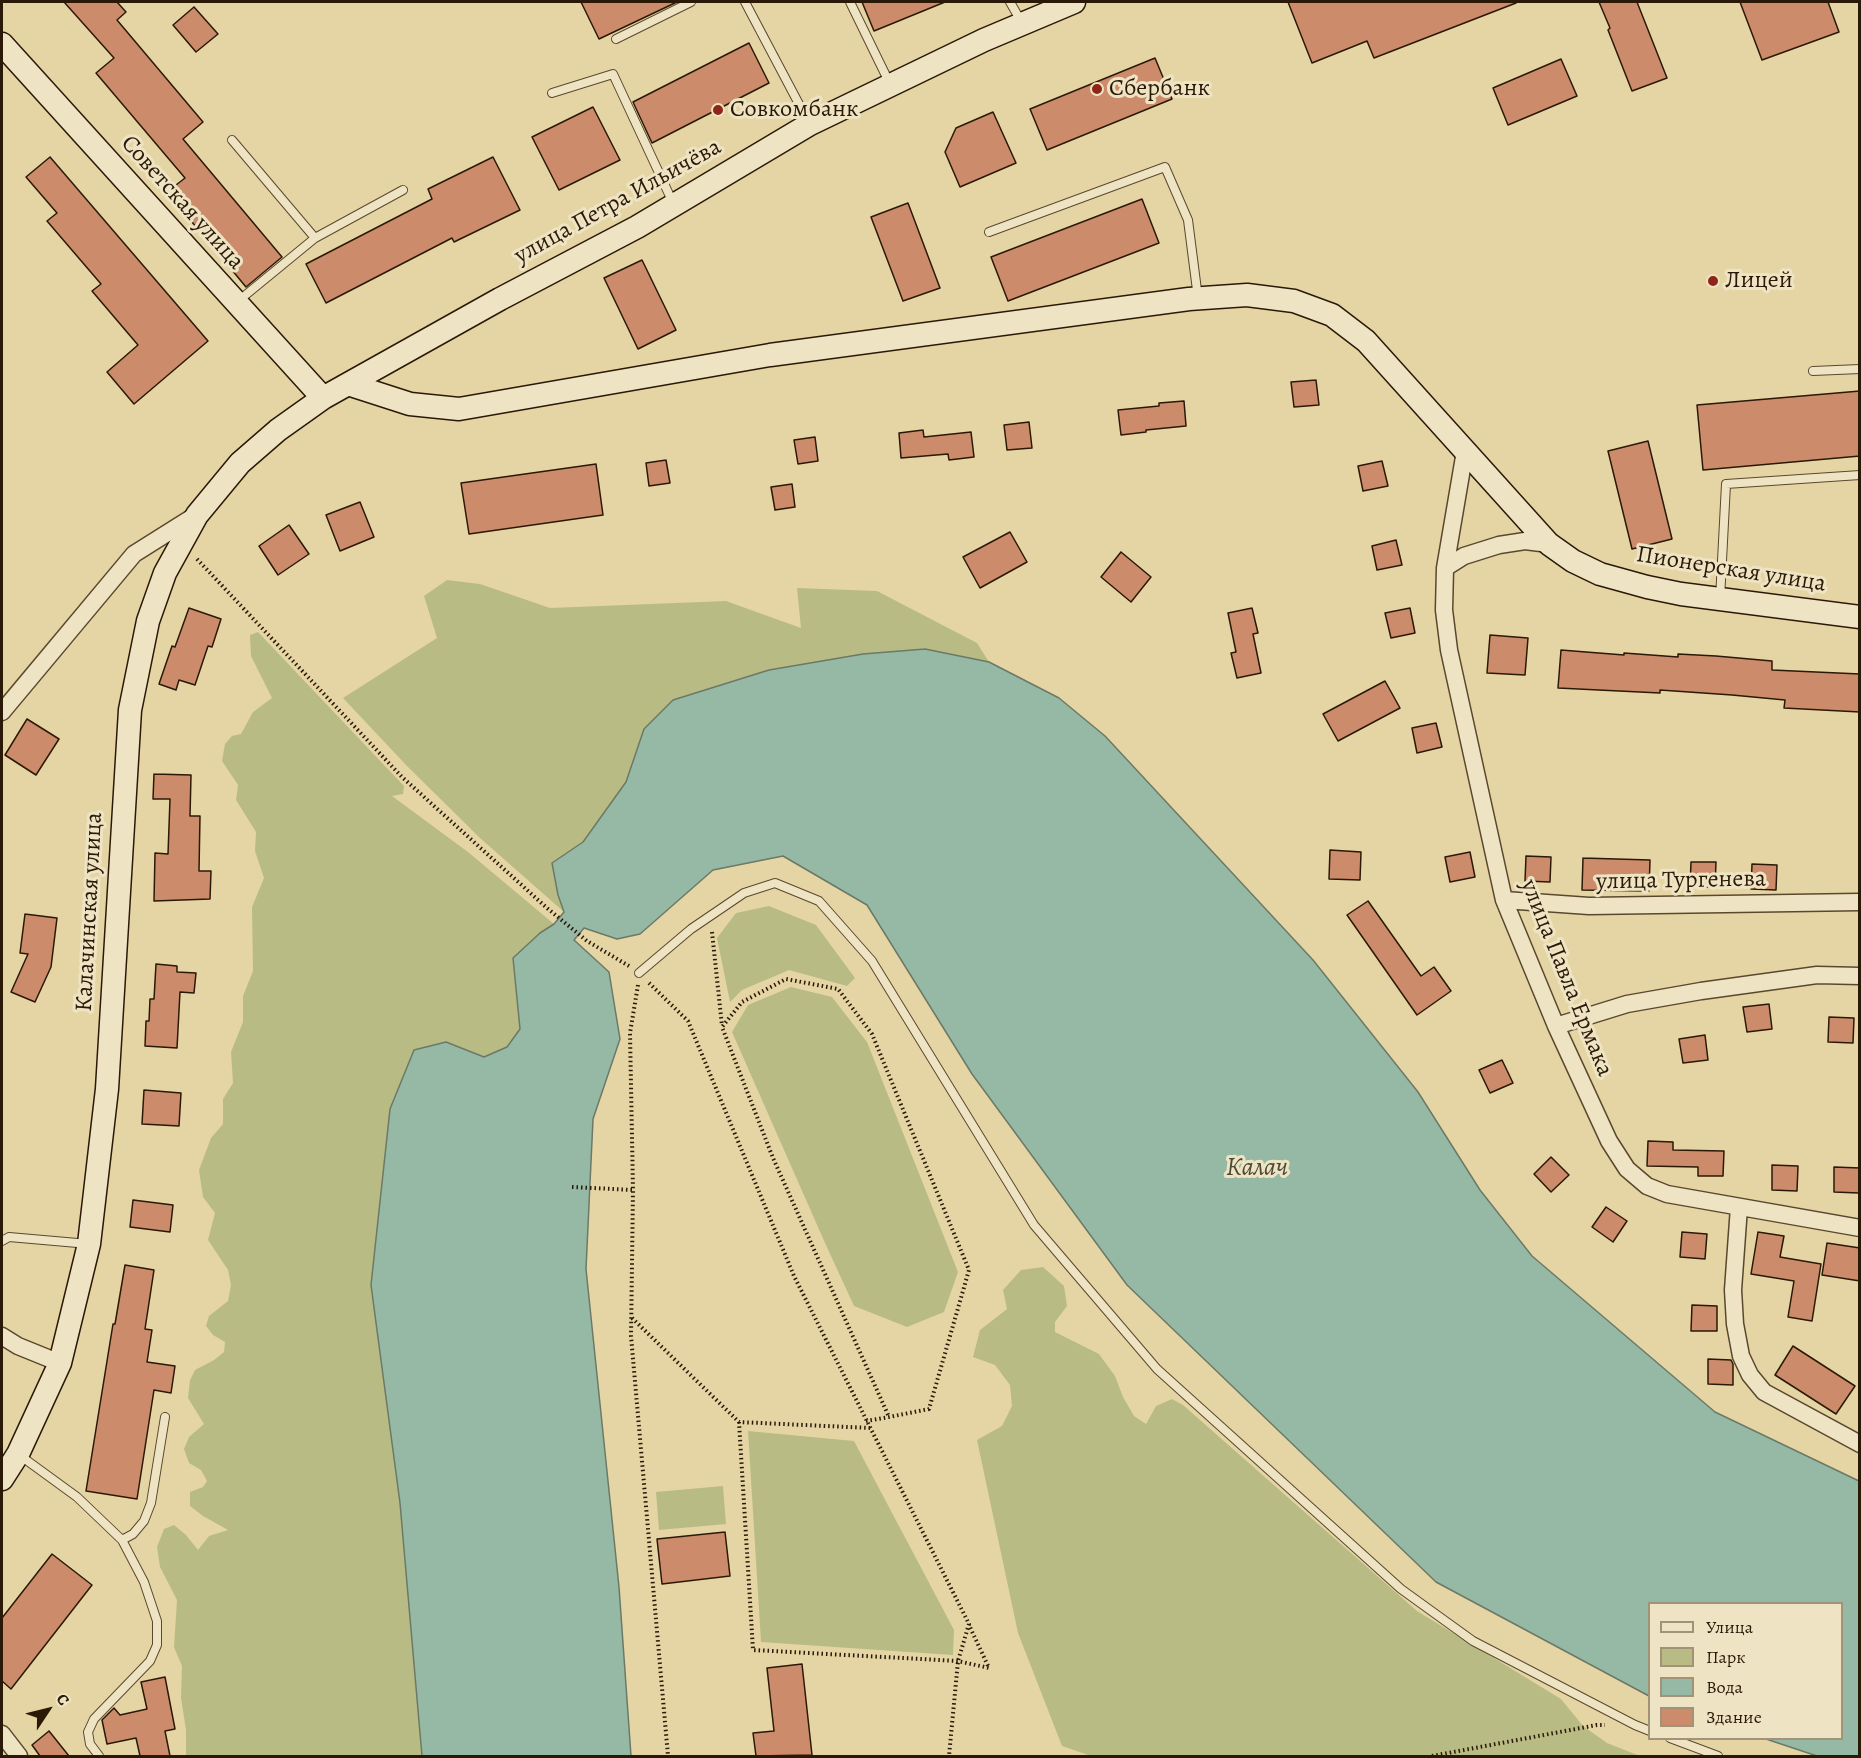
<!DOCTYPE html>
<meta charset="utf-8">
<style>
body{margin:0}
#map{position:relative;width:1861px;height:1758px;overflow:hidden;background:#e5d5a4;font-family:Alegreya,serif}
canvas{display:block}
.frame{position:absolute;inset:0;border:3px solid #2b1907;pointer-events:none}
.legend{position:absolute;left:1648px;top:1602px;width:195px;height:138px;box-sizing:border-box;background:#eee4c4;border:2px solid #a09378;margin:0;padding:8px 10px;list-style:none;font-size:18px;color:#2b1907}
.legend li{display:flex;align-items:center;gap:12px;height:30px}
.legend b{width:30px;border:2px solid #a09378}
.north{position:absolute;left:18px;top:1680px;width:60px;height:60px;-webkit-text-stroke:4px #eee4c4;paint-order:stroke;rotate:55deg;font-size:16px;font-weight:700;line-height:24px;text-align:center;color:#2b1907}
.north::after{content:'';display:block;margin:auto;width:21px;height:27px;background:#2b1907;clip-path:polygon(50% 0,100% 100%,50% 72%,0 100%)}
</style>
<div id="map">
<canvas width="1861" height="1758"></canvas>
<div class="frame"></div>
<ul class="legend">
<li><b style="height:8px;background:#eee4c4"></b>Улица</li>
<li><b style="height:16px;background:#b8bc84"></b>Парк</li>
<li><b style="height:16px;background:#96b9a5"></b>Вода</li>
<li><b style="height:16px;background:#cc8b6a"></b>Здание</li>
</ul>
<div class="north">С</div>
</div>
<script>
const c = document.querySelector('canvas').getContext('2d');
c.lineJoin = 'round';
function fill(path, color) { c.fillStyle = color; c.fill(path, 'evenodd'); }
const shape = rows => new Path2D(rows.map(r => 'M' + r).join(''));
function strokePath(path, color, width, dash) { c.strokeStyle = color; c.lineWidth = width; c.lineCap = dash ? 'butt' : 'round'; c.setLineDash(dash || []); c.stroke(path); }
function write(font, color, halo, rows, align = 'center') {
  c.font = font + ' Alegreya,serif'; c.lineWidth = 6; c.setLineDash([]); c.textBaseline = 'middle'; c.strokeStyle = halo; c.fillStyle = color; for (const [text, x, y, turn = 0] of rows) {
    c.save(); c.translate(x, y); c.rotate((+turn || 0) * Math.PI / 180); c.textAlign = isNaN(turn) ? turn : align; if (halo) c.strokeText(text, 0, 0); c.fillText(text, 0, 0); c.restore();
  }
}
const green = shape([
 [447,580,480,584,550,608,726,601,801,628,797,588,877,591,977,643,989,662,925,649,863,654,769,670,644,729,626,782,583,842,552,863,558,895,564,912,480,838,407,766,343,698,437,638,424,596],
 [258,632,404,786,403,794,392,796,468,852,554,924,540,933,513,958,520,1029,507,1047,484,1057,446,1042,371,1285,400,1503,422,1756,186,1756,186,1730,181,1698,182,1666,174,1647,177,1600,160,1567,157,1547,164,1529,174,1525,186,1535,198,1550,209,1536,228,1530,203,1516,190,1506,190,1492,203,1487,207,1481,201,1470,189,1463,184,1449,189,1437,204,1424,188,1398,190,1380,195,1370,214,1360,224,1352,225,1342,213,1335,206,1326,209,1316,228,1301,231,1285,228,1270,208,1240,215,1213,203,1197,199,1170,211,1138,223,1124,223,1099,233,1083,231,1052,243,1022,243,996,253,971,252,907,264,878,255,851,256,832,236,800,238,785,222,761,225,744,232,736,241,734,253,712,272,698,251,656,250,635],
 [769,906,816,925,855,978,847,986,789,970,742,990,730,1002,717,938,736,913],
 [791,987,832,997,867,1042,958,1272,944,1312,907,1327,854,1306,825,1243,732,1032,748,1005],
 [1043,1267,1064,1286,1067,1306,1055,1322,1055,1332,1099,1354,1115,1376,1123,1397,1134,1416,1146,1424,1156,1406,1172,1399,1183,1405,1417,1611,1561,1699,1583,1726,1607,1743,1640,1756,1091,1756,1062,1746,1018,1633,977,1440,1002,1426,1012,1406,1010,1385,995,1365,973,1357,980,1330,1007,1309,1003,1290,1021,1270],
 [748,1431,854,1441,954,1630,953,1655,761,1642],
 [723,1486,726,1524,659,1530,656,1492]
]);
const water = shape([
 [925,649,989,662,1059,698,1105,736,1313,960,1418,1092,1480,1190,1532,1256,1715,1412,1859,1481,1859,1756,1817,1756,1766,1739,1842,1738,1842,1604,1650,1604,1649,1696,1436,1582,1127,1285,972,1074,867,905,783,856,713,870,640,934,617,939,584,928,574,940,609,972,620,1039,593,1119,586,1269,619,1587,631,1756,422,1756,400,1503,371,1285,390,1109,414,1050,446,1042,484,1057,507,1047,520,1029,513,958,540,933,554,924,564,912,558,895,552,863,583,842,626,782,644,729,673,700,769,670,863,654,925,649]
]);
const building = shape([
 [64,2,117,2,126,12,117,20,203,122,183,139,282,257,246,287,167,192,185,178,96,73,114,58,64,2],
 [581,2,677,2,599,39,581,2],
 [862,2,945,2,874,31,862,2],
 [1288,2,1516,2,1516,3,1374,58,1367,41,1312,63,1288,2],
 [1599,2,1637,2,1667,78,1632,91,1608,30,1610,28,1599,2],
 [1740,2,1828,2,1839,32,1762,60,1740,2],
 [194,7,218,34,196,52,173,25,194,7],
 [749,43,769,83,652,143,633,102,749,43],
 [1155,58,1172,99,1047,150,1030,109,1155,58],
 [1561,59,1577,96,1508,125,1493,88,1561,59],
 [593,107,620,160,559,190,532,137,593,107],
 [993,112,1016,163,960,187,945,152,956,128,993,112],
 [50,157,208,341,134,404,107,372,138,345,92,291,101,284,47,221,57,213,26,177,50,157],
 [493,157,520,210,454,242,452,238,326,303,306,264,432,199,428,189,493,157],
 [1142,199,1159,243,1008,301,991,257,1142,199],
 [908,203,940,288,903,301,871,217,908,203],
 [642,260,676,330,638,349,604,278,642,260],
 [1316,380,1319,405,1294,407,1291,382,1316,380],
 [1860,391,1860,456,1703,470,1697,405,1860,391],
 [1184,401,1186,426,1146,430,1146,432,1121,435,1118,410,1159,406,1159,403,1184,401],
 [1029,422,1032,448,1007,450,1004,425,1029,422],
 [923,430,924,437,971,432,974,457,949,460,948,454,901,458,899,433,923,430],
 [815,437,818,461,798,464,794,440,815,437],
 [1648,441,1672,539,1632,549,1608,451,1648,441],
 [666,460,670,483,649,486,646,463,666,460],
 [1382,461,1388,486,1363,491,1358,466,1382,461],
 [596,464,603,515,469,534,461,483,596,464],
 [792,484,795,507,775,510,771,487,792,484],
 [360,502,374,537,340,551,326,515,360,502],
 [289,525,309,554,278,575,259,546,289,525],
 [1010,532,1027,562,980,588,963,557,1010,532],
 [1396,540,1402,565,1377,570,1372,546,1396,540],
 [1121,552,1151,577,1131,602,1101,577,1121,552],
 [189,608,221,619,212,647,208,646,195,685,179,680,176,690,159,684,172,646,175,647,189,608],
 [1252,608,1258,633,1253,634,1261,673,1237,678,1231,653,1236,652,1228,613,1252,608],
 [1410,608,1415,633,1391,638,1385,613,1410,608],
 [1490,635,1528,638,1525,675,1487,673,1490,635],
 [1561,650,1624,655,1624,653,1678,657,1678,654,1716,656,1772,661,1772,670,1860,674,1860,712,1784,708,1785,700,1732,695,1660,690,1660,693,1558,688,1561,650],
 [1385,681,1400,708,1338,741,1323,714,1385,681],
 [27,719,59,739,36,775,5,755,27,719],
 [1436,723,1442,747,1417,753,1412,728,1436,723],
 [154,774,191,775,190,816,200,816,199,871,211,871,210,899,154,901,155,853,168,854,170,799,153,799,154,774],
 [1330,850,1361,852,1360,880,1329,879,1330,850],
 [1470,852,1475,877,1450,882,1445,857,1470,852],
 [1526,856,1551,857,1550,882,1525,881,1526,856],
 [1583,858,1650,860,1649,891,1582,890,1583,858],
 [1691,862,1716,862,1715,887,1690,887,1691,862],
 [1752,864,1777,865,1776,890,1751,889,1752,864],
 [1368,901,1421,976,1434,967,1451,991,1417,1015,1347,915,1368,901],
 [25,914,57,918,51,967,35,1002,11,992,28,954,20,953,25,914],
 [156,964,177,966,177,972,196,973,194,993,180,992,177,1048,145,1046,146,1021,149,1021,150,999,154,999,156,964],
 [1769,1004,1772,1029,1747,1032,1743,1007,1769,1004],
 [1829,1017,1854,1018,1853,1043,1828,1042,1829,1017],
 [1705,1035,1708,1060,1683,1063,1679,1039,1705,1035],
 [1502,1060,1513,1083,1490,1093,1479,1070,1502,1060],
 [144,1090,181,1093,179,1126,142,1124,144,1090],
 [1648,1141,1673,1142,1673,1150,1724,1151,1723,1176,1698,1176,1698,1167,1647,1166,1648,1141],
 [1551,1157,1569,1175,1551,1192,1534,1174,1551,1157],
 [1772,1165,1798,1166,1797,1191,1772,1190,1772,1165],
 [1834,1167,1860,1168,1859,1193,1834,1192,1834,1167],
 [133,1200,173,1205,170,1232,130,1227,133,1200],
 [1606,1207,1627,1221,1613,1242,1592,1227,1606,1207],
 [1682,1232,1707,1234,1705,1259,1680,1257,1682,1232],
 [1758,1232,1784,1236,1780,1257,1821,1264,1812,1321,1788,1317,1794,1281,1751,1274,1758,1232],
 [1827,1243,1860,1248,1860,1281,1822,1275,1827,1243],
 [125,1265,154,1270,145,1329,152,1330,147,1362,175,1366,171,1393,154,1390,137,1499,86,1491,113,1324,115,1324,125,1265],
 [1692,1305,1717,1306,1717,1331,1691,1331,1692,1305],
 [1793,1346,1855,1386,1836,1414,1775,1375,1793,1346],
 [1708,1359,1731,1360,1733,1364,1733,1385,1708,1384,1708,1359],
 [725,1532,730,1576,662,1584,657,1539,725,1532],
 [52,1554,92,1585,11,1689,2,1681,2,1618,52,1554],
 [802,1664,812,1755,756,1756,753,1733,774,1731,767,1668,802,1664],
 [165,1677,175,1729,165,1731,170,1756,140,1756,136,1738,107,1744,102,1720,114,1708,120,1715,147,1709,141,1682,165,1677],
 [49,1731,69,1756,40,1756,32,1745,49,1731]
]);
const path = shape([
 [197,559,402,777,547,908,587,941,629,966],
 [712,932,722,1026],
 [649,983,688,1021,794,1276,969,1624,958,1661,949,1756],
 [638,985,630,1033,633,1190,631,1336,668,1756],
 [572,1187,633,1190],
 [632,1318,739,1422,870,1428],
 [866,1421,889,1417,929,1409,969,1270,872,1034,838,989,786,979,742,1002,722,1027,773,1158,889,1417],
 [739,1422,753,1650,958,1661,989,1668,969,1625],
 [1432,1756,1597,1725,1605,1725]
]);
const lane = shape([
 [745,2,809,123],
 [850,2,890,84],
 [1010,2,1022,23],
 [616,39,691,2],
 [552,93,613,74,674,205],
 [232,140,315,238],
 [989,232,1165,167,1188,220,1198,298],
 [237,302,315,238,403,190],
 [1813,371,1860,369],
 [1720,599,1726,484,1860,475],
 [639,973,691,929,744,893,775,883,819,901,872,961,1034,1225,1157,1369,1401,1589,1473,1641,1635,1725,1650,1731],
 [2,1241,9,1237,89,1244],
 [18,1454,77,1497,122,1540,144,1582,157,1621,157,1645,150,1661,94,1719,88,1732,90,1744,99,1756],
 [122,1540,133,1534,144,1521,151,1503,165,1417],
 [1670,1738,1718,1756]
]);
const street = shape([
 [1465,451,1445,568,1444,610,1449,650,1504,900,1556,1026,1609,1141,1627,1169,1647,1186,1667,1194,1860,1228],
 [1445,568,1464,556,1499,545,1525,541,1549,544],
 [2,712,134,554,196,515],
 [1504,900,1589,906,1860,902],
 [1556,1026,1627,1004,1701,991,1817,975,1860,976],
 [1739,1207,1733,1290,1735,1324,1741,1356,1750,1375,1764,1392,1860,1444],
 [2,1336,18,1346,60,1363],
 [2,1734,19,1756]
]);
const secondary = shape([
 [2,44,323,398],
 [348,384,410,404,459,409,770,355,1189,299,1247,295,1294,301,1332,315,1366,341,1549,544,1573,561,1600,574,1647,587,1681,594,1860,617],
 [2,1479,18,1454,60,1363,89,1244,107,1089,130,710,148,621,165,573,197,515,240,463,278,430,323,398,348,384,500,299,637,227,810,124,984,40,1074,2]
]);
const markers = [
 [1097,89,6,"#8f2418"],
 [718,110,6,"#8f2418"],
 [1713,281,6,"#8f2418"]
];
const poiNames = [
 ["Сбербанк",1109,89],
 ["Совкомбанк",730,110],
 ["Лицей",1725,281]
];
const streetNames = [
 ["улица Петра Ильичёва",618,202,-29],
 ["Советская улица",182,203,48],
 ["Пионерская улица",1731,570,9],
 ["улица Тургенева",1681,881,-1],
 ["Калачинская улица",90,912,-87],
 ["улица Павла Ермака",1566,978,68]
];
const waterNames = [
 ["Калач",1257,1169]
];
fill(green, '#b8bc84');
fill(water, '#96b9a5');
strokePath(water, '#6b7966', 1.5);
fill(building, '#cc8b6a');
strokePath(building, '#2b1907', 1.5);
strokePath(lane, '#5a482e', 10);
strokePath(street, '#5a482e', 19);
strokePath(secondary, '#2b1907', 25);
strokePath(path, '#2b1907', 4, [1.5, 3]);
strokePath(lane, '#eee4c4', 8);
strokePath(street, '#eee4c4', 16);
strokePath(secondary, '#eee4c4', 22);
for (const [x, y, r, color] of markers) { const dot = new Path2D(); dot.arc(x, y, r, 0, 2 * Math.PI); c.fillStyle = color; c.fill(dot); strokePath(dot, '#eee4c4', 2); }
write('24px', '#2b1907', '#eee4c4', poiNames, 'left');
write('24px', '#2b1907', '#eee4c4', streetNames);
write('italic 26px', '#4b4936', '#eee4c4', waterNames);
</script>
